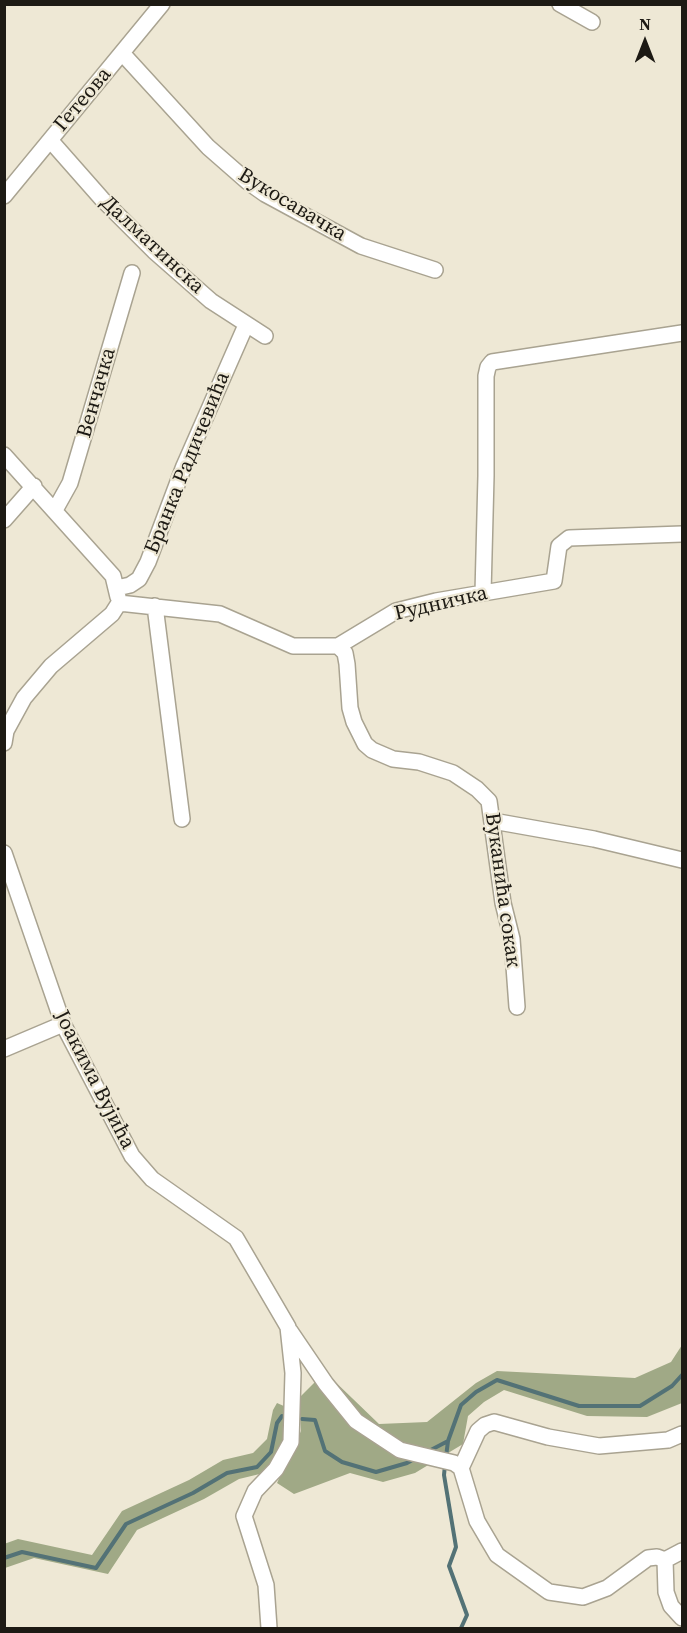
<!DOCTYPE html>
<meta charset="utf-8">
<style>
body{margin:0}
#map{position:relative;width:687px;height:1633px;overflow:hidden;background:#eee8d5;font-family:"Source Serif 4",serif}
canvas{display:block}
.frame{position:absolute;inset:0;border:6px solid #1d1a14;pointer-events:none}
.north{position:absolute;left:615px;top:12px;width:60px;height:60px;-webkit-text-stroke:4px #eee8d5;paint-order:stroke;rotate:0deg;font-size:16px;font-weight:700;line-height:24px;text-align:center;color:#1d1a14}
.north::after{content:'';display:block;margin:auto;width:21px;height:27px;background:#1d1a14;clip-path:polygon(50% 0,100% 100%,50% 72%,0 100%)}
</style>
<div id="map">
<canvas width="687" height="1633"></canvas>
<div class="frame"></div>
<div class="north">N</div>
</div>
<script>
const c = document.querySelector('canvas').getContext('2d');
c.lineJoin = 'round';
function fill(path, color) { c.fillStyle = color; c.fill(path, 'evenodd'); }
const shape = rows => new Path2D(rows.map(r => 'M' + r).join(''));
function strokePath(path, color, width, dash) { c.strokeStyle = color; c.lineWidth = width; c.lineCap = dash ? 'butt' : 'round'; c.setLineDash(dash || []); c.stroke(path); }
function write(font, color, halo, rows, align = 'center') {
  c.font = font + ' "Source Serif 4",serif'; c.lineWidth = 4.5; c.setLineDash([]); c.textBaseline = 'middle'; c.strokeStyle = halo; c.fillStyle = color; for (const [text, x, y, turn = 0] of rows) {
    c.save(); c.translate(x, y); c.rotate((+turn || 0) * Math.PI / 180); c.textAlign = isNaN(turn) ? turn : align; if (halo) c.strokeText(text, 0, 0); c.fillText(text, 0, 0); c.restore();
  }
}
const forest = shape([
 [682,1345,682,1403,647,1417,587,1416,504,1390,484,1402,468,1416,463,1444,415,1473,383,1482,350,1473,294,1494,277,1483,301,1431,299,1398,325,1372,379,1424,427,1422,476,1383,497,1371,635,1378,671,1362],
 [277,1403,286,1407,288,1424,282,1458,268,1472,239,1479,204,1499,137,1530,108,1574,34,1558,5,1568,4,1544,18,1539,92,1555,122,1511,189,1480,223,1460,253,1453,267,1439,273,1410]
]);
const stream = shape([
 [302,1419,315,1420,325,1451,342,1462,376,1472,407,1463,416,1458],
 [427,1452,448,1441],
 [446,1457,448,1441,461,1405,476,1392,497,1380,579,1406,640,1406,672,1386,682,1375],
 [445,1465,444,1475,456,1547,449,1566,467,1615,461,1628],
 [4,1558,22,1552,96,1568,126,1524,193,1493,227,1473,257,1467,271,1452,277,1423,282,1416]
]);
const minor = shape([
 [560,4,592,22],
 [122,53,208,147,248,182,265,194,361,246,435,270],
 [50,140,102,199,154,251,211,301,265,336],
 [4,196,162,4],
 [4,455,113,576,118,597],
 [55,510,70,483,132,273],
 [4,520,34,486],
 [117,588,130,585,139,579,148,562,184,466,246,325],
 [483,593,486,476,486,376,488,367,492,362,682,333],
 [119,603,220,614,293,646,338,646,396,611,436,601,554,581,559,546,569,538,682,534],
 [155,606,182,819],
 [338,646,345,653,347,664,350,708,354,722,365,744,372,750,393,759,419,762,453,773,477,789,489,801,503,903,512,939,517,1007],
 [4,743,6,731,24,698,51,666,112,614,119,603],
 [493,821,594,839,682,860],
 [4,853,63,1024,132,1156,152,1179,236,1238,288,1327,293,1373,291,1442,276,1469,255,1491,244,1516,266,1585,269,1628],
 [4,1049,63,1024],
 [290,1331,326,1384,356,1421,400,1450,454,1463,461,1468,478,1431,485,1425,494,1422,548,1437,599,1446,668,1440,682,1434],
 [461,1468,477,1521,497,1555,549,1592,583,1597,607,1588,648,1558,657,1557,665,1560,666,1592,671,1606,682,1618],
 [665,1560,682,1551]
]);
const streetNames = [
 ["Гетеова",83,100,-50],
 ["Вукосавачка",292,205,31],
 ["Далматинска",152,245,43],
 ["Венчачка",97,393,-74],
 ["Бранка Радичевића",188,463,-68],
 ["Рудничка",441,604,-13],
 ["Вуканића сокак",502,890,82],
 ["Јоакима Вујића",94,1080,63]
];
fill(forest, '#a0a986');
strokePath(stream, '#537276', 4);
strokePath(minor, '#a9a391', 18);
strokePath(minor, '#fff', 15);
write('21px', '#1d1a14', '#eee8d5', streetNames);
</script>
